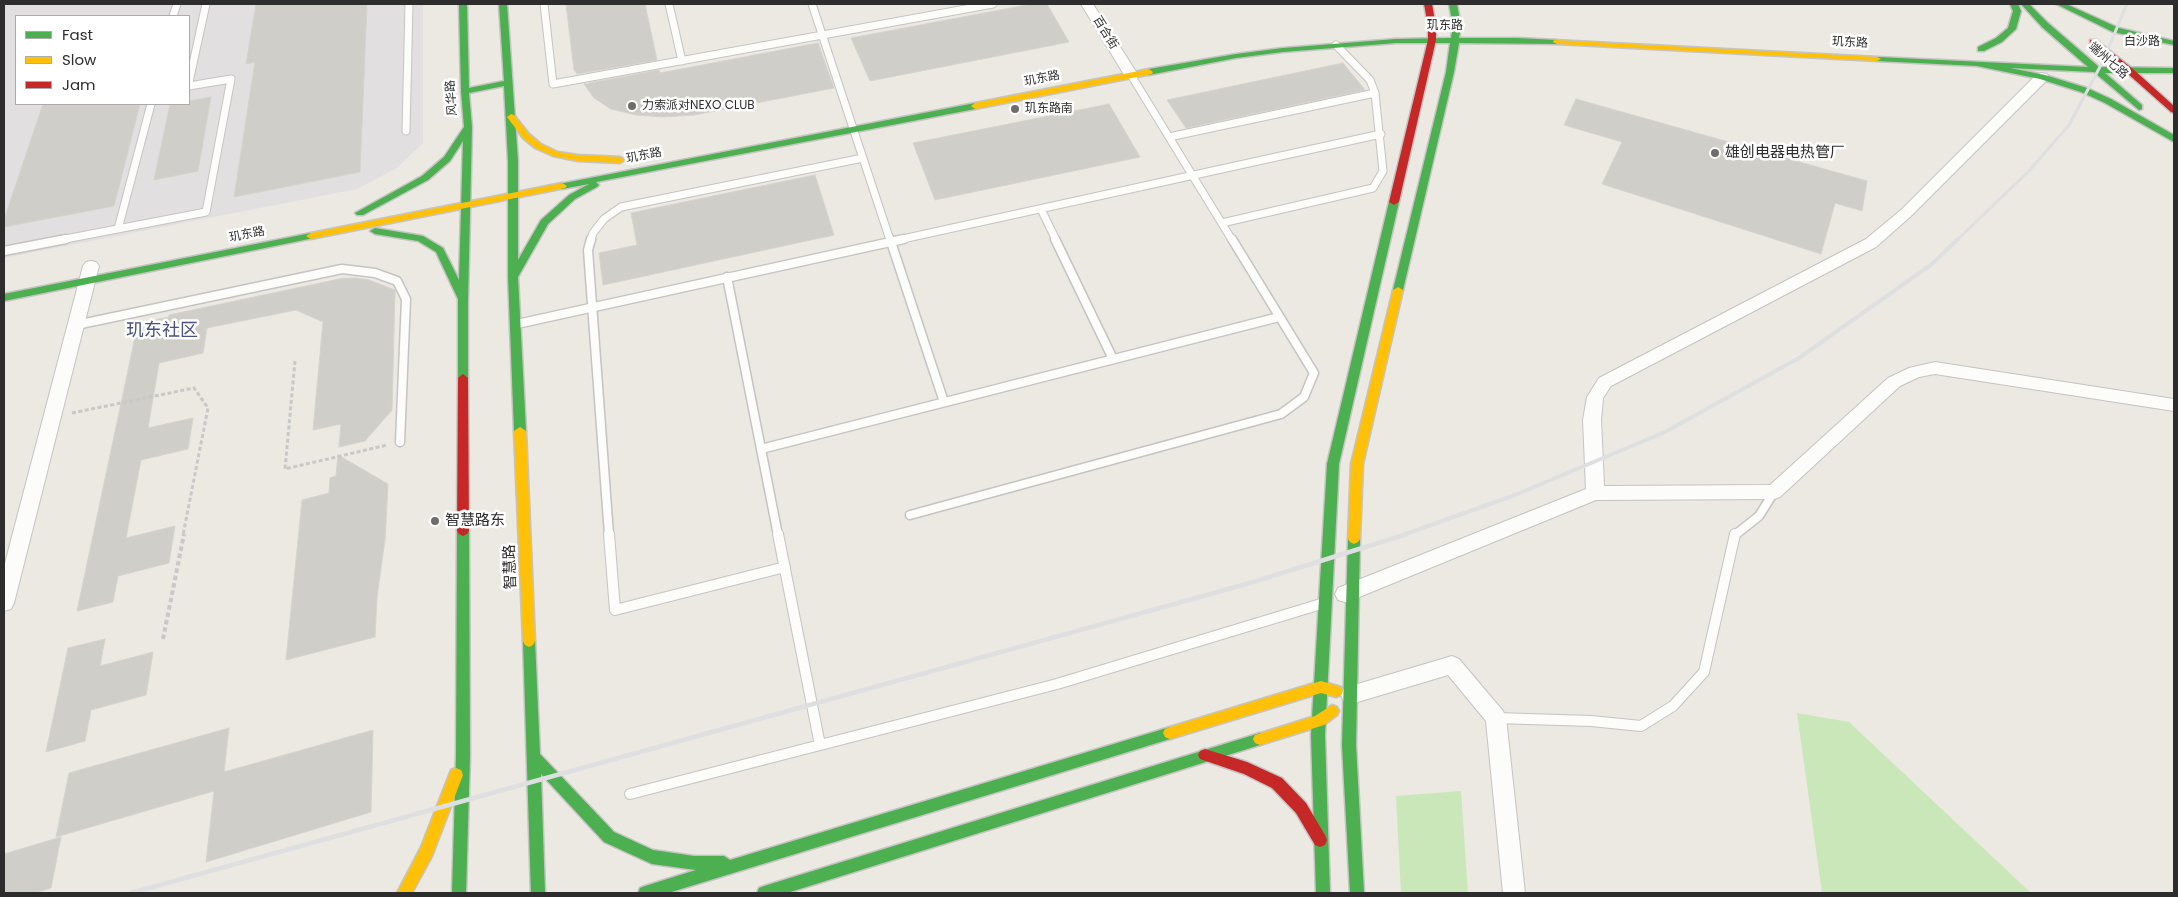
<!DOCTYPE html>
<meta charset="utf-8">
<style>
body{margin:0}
#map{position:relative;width:2178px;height:897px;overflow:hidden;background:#ece8e2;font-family:Poppins,sans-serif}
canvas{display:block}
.frame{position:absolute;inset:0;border:5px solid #2d2d2d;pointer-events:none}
.legend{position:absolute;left:15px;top:15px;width:175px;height:90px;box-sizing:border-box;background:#fff;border:1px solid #ababab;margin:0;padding:6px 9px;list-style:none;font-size:15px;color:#2d2d2d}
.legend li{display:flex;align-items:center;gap:10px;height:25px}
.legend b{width:25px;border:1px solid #ababab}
</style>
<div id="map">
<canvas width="2178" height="897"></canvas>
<div class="frame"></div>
<ul class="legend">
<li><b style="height:6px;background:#4caf50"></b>Fast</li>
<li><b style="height:6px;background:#ffc107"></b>Slow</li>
<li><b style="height:6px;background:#c62828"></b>Jam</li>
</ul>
</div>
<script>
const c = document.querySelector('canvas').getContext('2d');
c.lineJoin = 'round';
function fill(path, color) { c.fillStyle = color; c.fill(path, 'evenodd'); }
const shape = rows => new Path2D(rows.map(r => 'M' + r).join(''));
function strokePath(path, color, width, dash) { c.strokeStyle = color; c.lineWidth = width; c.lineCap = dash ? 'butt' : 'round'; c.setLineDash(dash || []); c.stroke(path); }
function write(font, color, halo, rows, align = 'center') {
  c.font = font + ' Poppins,"Noto Sans SC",sans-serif'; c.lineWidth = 5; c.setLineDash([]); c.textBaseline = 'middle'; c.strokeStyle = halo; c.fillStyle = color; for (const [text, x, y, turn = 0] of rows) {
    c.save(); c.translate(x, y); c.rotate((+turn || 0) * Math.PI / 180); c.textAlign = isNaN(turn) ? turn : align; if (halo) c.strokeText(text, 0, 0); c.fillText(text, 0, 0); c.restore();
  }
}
const industrial = shape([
 [4,4,423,4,423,143,397,168,357,189,4,258],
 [16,16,189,16,189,104,16,104]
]);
const green = shape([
 [1797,713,1849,722,2031,893,1822,893],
 [1461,791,1468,893,1401,893,1396,796]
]);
const building = shape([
 [256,4,367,4,360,172,234,197,255,62,246,64,256,4],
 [566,4,645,4,657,60,577,74,574,70,566,4],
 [1032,4,1047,4,1069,42,870,81,851,38,1032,4],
 [818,43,834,88,694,115,663,117,636,115,611,109,594,98,584,84,659,70,660,73,818,43],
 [1343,63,1365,90,1186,128,1167,100,1343,63],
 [211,97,198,171,154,180,170,104,189,104,189,101,211,97],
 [1576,99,1867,181,1862,211,1835,203,1821,254,1602,184,1622,142,1564,125,1576,99],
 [43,104,140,104,114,206,4,227,4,220,43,104],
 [1109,104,1140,157,935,200,913,143,1109,104],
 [815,175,834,235,603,285,599,253,637,245,631,213,815,175],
 [355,278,369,280,395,290,392,410,365,441,339,447,341,424,313,430,323,322,296,310,207,328,203,353,159,363,148,428,193,418,188,449,141,460,126,538,175,526,169,563,118,576,113,602,77,611,138,323,169,317,169,315,339,279,355,278],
 [338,455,388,484,385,540,377,597,375,637,286,660,302,500,329,493,330,478,336,476,338,455],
 [105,639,100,666,153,652,146,695,91,710,85,741,46,752,68,648,105,639],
 [229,728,224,772,373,730,371,812,206,862,214,791,56,837,69,773,229,728],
 [61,837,51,888,34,893,4,893,4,854,61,837]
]);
const pathFar1 = shape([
 [295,361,285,469,387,445],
 [72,413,194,388,208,408,183,535]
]);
const path = shape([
 [163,639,184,534]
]);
const laneFar2 = shape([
 [544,4,553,84,993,4],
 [669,4,682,61],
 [812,4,890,240],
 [173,16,177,4],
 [1131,75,1232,240],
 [189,82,206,4],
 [406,131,409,4],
 [1169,137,1375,93],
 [1041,209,1056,240],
 [1222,223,1373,188,1383,171,1375,93,1370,80,1336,45],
 [118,229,151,104],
 [60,240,206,212,231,79,189,86],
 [591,240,593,233,604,219,621,207,863,158],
 [898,240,1381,134]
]);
const laneFar1 = shape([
 [591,239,588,250,609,535],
 [890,239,944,402],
 [1055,239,1113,359],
 [4,251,66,239],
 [727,277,778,535],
 [517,324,904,239],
 [76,325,342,269,375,273,397,281,406,299,400,442],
 [761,449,1279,317],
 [910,515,1281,414,1304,397,1314,373,1232,239],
 [1735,535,1759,516,1774,492]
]);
const lane = shape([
 [609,534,615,610,785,567],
 [778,534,820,745],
 [1496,718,1591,721,1641,726,1673,706,1704,672,1735,534],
 [630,794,1057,684,1321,604]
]);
const street = shape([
 [1081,4,1093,4,1138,75,1136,78,1126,78,1081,4],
 [2042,73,2047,74,2049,77,2047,80,1911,216,1876,247,1611,386,1603,398,1601,420,1604,486,1770,485,1888,378,1909,368,1935,362,2174,399,2174,411,1935,374,1919,377,1900,386,1780,497,1774,499,1596,500,1352,600,1345,602,1338,600,1335,594,1338,588,1586,489,1583,420,1587,397,1599,378,1866,239,1901,210,2037,74,2042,73],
 [91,261,96,262,99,266,14,603,11,609,4,611,4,567,83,266,86,262,91,261],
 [1452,656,1459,659,1503,711,1506,718,1525,893,1503,893,1486,721,1448,675,1351,704,1344,702,1341,695,1344,688,1351,686,1452,656]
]);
const fast = shape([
 [459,4,467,4,469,88,504,81,499,4,507,4,518,161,518,260,541,220,569,195,589,184,562,189,557,186,559,184,975,103,979,106,975,109,596,182,599,185,597,187,575,199,548,224,518,277,526,431,520,435,514,431,508,276,508,161,504,86,469,93,472,127,468,300,468,378,467,381,459,381,458,378,458,299,436,252,418,241,375,234,370,231,375,228,423,236,443,248,459,280,463,141,450,161,428,180,363,215,357,215,355,213,422,176,444,157,464,127,461,91,459,4],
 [1449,4,1457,4,1461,26,1459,38,1517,38,1557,40,1561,42,1557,44,1459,43,1454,72,1403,290,1398,293,1393,290,1446,72,1450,43,1396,43,1283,52,1236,58,1149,75,1145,72,1149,69,1236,54,1283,48,1396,39,1451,38,1453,26,1449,4],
 [2010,4,2018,4,2021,11,2016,29,2002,42,1984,51,1978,51,1978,47,1996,38,2008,28,2013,11,2010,4],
 [2021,4,2029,4,2048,23,2099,67,2174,68,2174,73,2105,73,2142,105,2142,109,2139,110,2094,72,2010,68,2045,75,2087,88,2111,99,2174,135,2174,142,2105,103,2081,92,2040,79,1977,66,1877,61,1873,59,1877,57,2088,67,2042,27,2021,4],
 [2056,4,2066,4,2119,28,2174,41,2174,45,2113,32,2056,4],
 [1394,199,1399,202,1339,464,1325,735,1330,893,1316,893,1311,735,1327,464,1389,202,1394,199],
 [311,233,316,236,314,238,4,301,4,294,311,233],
 [463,526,467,528,469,531,470,756,466,893,452,893,456,756,457,531,459,528,463,526],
 [1354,534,1358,536,1360,539,1356,745,1364,893,1350,893,1342,745,1348,539,1350,536,1354,534],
 [529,635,533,637,535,641,540,754,614,832,653,850,694,856,724,856,730,860,1170,727,1175,729,1177,733,1175,737,1170,739,668,893,638,893,640,888,645,886,696,870,652,864,604,842,541,774,545,893,531,893,523,641,525,637,529,635],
 [1260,733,1265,735,1267,739,1265,743,1260,745,787,893,757,893,759,888,764,886,1260,733]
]);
const slow = shape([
 [1554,40,1877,57,1881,59,1877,61,1557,44,1553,42,1554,40],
 [1149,69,1153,72,1152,74,975,109,971,106,975,103,1149,69],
 [511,114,514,115,529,134,541,144,558,152,578,155,620,157,625,160,620,163,578,161,553,156,535,148,523,138,507,117,511,114],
 [562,183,567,186,565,188,311,239,306,236,311,233,562,183],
 [1398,287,1403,290,1363,464,1360,539,1358,542,1354,544,1350,542,1348,539,1351,464,1393,290,1398,287],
 [520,427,526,431,535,641,533,645,529,647,525,645,523,641,514,431,520,427],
 [1321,681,1341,687,1343,691,1341,695,1336,697,1321,693,1170,739,1165,737,1163,733,1165,729,1170,727,1321,681],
 [1332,705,1337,707,1339,711,1337,715,1324,725,1260,745,1255,743,1253,739,1255,735,1315,716,1332,705],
 [456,768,461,770,463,775,432,856,412,893,397,893,421,847,451,770,456,768]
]);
const jam = shape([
 [1424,4,1432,4,1436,26,1436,40,1399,202,1394,205,1389,202,1428,40,1428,26,1424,4],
 [2090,40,2096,40,2133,69,2174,106,2174,113,2171,112,2127,73,2090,44,2090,40],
 [463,374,468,378,469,531,467,534,463,536,459,534,457,531,458,378,463,374],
 [1205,749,1247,762,1282,778,1306,803,1325,835,1327,840,1325,845,1320,847,1315,845,1296,813,1272,788,1244,774,1200,759,1198,755,1200,751,1205,749]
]);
const railFar2 = shape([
 [1957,240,2028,172,2069,125,2102,63,2127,4]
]);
const railFar1 = shape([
 [1403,535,1515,495,1665,432,1799,358,1932,264,1958,239]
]);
const rail = shape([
 [131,893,1250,583,1407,534]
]);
const markers = [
 [632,106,5,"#706e6c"],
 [1015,109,5,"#706e6c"],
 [1715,153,5,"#706e6c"],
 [435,521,5,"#706e6c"]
];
const farStreetnames = [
 ["玑东路",1445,26],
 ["百合街",1105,33,58],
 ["白沙路",2142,42],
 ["玑东路",1850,43,3],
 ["端州七路",2108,61,41],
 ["玑东路",1042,79,-11],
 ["风华路",452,98,-94],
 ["玑东路",644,156,-11],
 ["玑东路",247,235,-11]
];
const farPoinames = [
 ["力索派对NEXO CLUB",642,106],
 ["玑东路南",1025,109]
];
const poiNames = [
 ["雄创电器电热管厂",1725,153],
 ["智慧路东",445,521]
];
const streetNames = [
 ["智慧路",511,567,-92]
];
const quarterNames = [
 ["玑东社区",162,331]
];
fill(industrial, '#e2dfe1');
fill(green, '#cae7ba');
fill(building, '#d0cec9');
strokePath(building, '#d6d3ce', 1);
strokePath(laneFar2, '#c5c4c3', 9);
strokePath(laneFar1, '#c5c4c3', 11);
strokePath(lane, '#c5c4c3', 12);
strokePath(street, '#c5c4c3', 2);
strokePath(fast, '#c5c4c3', 3);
strokePath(slow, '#c5c4c3', 3);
strokePath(jam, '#c5c4c3', 3);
strokePath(pathFar1, '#c8c8c8', 3, [4, 2.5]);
strokePath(path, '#c8c8c8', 4, [4.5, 3]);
strokePath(laneFar2, '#fcfcfb', 7);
strokePath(laneFar1, '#fcfcfb', 8);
strokePath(lane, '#fcfcfb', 10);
fill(street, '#fcfcfb');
fill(fast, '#4caf50');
fill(slow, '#ffc107');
fill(jam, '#c62828');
strokePath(railFar2, '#dedfe0', 3);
strokePath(railFar1, '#dedfe0', 4);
strokePath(rail, '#dedfe0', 4.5);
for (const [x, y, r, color] of markers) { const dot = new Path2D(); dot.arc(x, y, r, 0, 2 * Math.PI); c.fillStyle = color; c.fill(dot); strokePath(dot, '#fff', 2); }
write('12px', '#2d2d2d', '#fff', farStreetnames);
write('12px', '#2d2d2d', '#fff', farPoinames, 'left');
write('15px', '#2d2d2d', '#fff', poiNames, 'left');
write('15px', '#2d2d2d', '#fff', streetNames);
write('18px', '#4a5180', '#fff', quarterNames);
</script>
